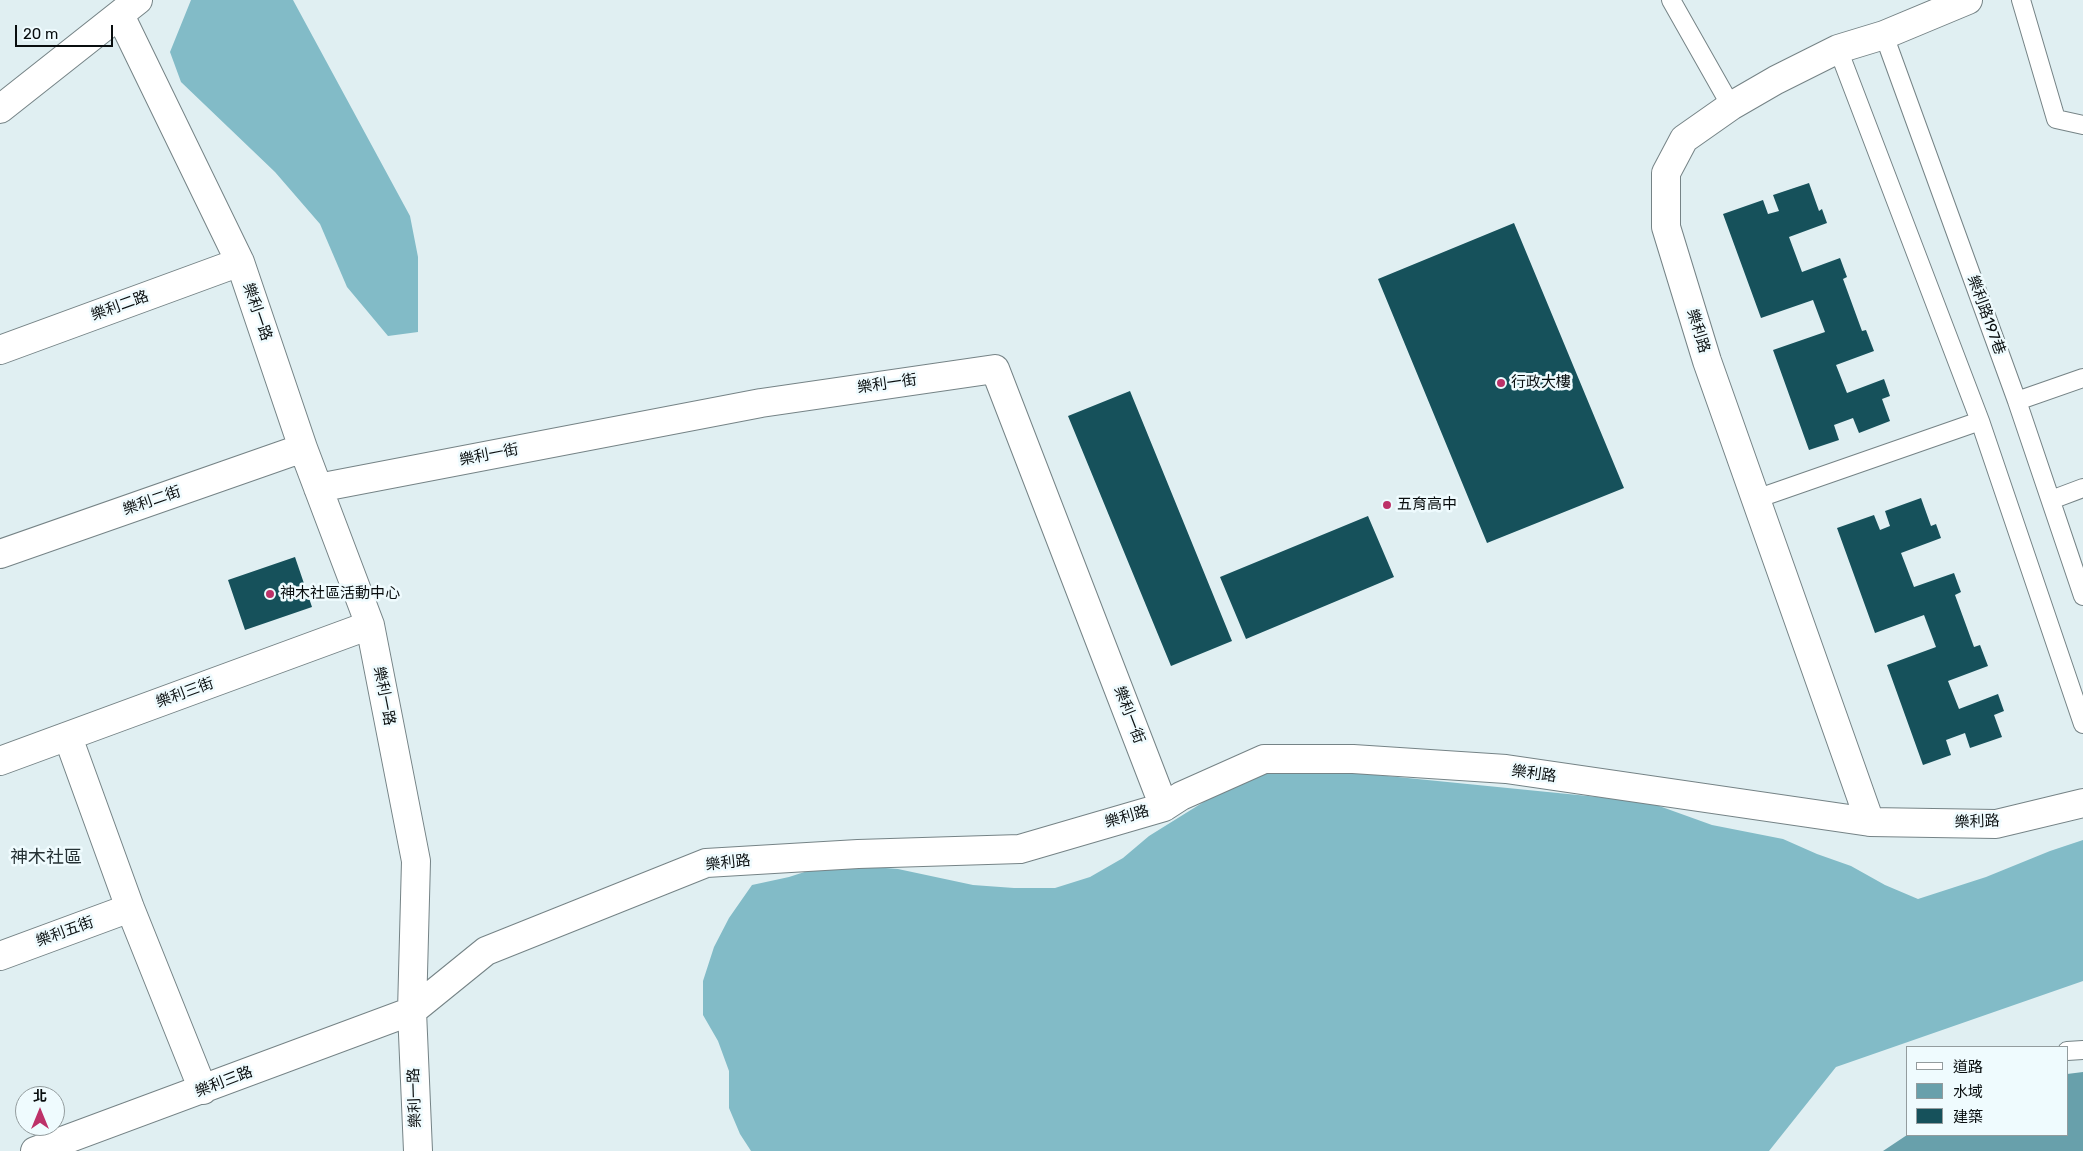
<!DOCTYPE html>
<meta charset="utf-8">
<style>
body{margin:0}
#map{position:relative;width:2083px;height:1151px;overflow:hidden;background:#e0eff2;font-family:Rubik,"Noto Sans TC",sans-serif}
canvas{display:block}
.legend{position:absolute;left:1906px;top:1046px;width:162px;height:90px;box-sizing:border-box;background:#effbfe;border:1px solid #939c9e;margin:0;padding:6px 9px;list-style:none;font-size:15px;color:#090e0f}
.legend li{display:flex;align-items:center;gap:10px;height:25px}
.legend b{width:25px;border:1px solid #939c9e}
.north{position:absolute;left:15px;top:1086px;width:50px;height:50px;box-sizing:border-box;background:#effbfe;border:1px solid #939c9e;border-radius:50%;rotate:0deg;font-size:14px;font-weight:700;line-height:20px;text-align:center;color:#090e0f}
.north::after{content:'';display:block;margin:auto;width:18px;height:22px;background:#bd3168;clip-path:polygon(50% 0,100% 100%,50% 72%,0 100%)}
.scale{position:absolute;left:15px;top:25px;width:98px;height:22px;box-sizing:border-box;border:2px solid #090e0f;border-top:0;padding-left:6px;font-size:15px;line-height:18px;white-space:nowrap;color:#090e0f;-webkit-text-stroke:4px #effbfe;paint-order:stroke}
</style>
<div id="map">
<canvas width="2083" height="1151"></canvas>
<ul class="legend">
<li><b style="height:6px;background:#fff"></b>道路</li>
<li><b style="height:14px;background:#68a0ab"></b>水域</li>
<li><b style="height:14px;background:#16515b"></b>建築</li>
</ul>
<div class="north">北</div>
<div class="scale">20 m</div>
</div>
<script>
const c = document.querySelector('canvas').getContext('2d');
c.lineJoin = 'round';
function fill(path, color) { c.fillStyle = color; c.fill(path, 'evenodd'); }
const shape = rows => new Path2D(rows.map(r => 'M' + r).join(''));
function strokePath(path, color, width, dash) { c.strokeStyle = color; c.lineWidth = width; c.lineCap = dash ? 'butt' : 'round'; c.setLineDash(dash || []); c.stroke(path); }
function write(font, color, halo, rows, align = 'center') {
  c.font = font + ' Rubik,"Noto Sans TC",sans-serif'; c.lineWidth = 5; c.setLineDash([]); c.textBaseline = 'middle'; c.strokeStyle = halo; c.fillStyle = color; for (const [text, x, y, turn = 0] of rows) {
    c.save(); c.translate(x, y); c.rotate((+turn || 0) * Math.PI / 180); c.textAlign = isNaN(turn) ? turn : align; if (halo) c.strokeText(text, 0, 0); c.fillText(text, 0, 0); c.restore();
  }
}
const forest = shape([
 [191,0,293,0,410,216,418,257,418,332,388,336,347,287,320,224,275,172,181,82,170,52],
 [1277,765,1648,802,1712,825,1783,839,1817,854,1851,866,1885,885,1918,899,1986,877,2050,851,2083,840,2083,981,1836,1067,1769,1151,751,1151,740,1134,729,1108,729,1071,718,1041,703,1015,703,981,714,947,729,918,752,885,789,877,823,866,861,866,898,869,973,885,1014,888,1055,888,1090,877,1123,858,1149,836,1239,780]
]);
const water = shape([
 [2083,1072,2083,1151,1883,1151,1907,1135,2067,1135,2067,1074]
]);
const building = shape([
 [1809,183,1819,211,1822,209,1827,223,1789,237,1802,272,1840,258,1847,277,1843,279,1862,331,1866,330,1874,351,1836,365,1847,393,1884,379,1890,396,1882,399,1890,421,1859,433,1853,418,1834,425,1839,440,1809,450,1773,350,1825,332,1813,300,1761,318,1723,214,1763,200,1768,214,1779,211,1773,195],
 [1514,223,1624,488,1487,543,1378,279],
 [1130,391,1232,641,1171,666,1068,416],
 [1921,498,1931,526,1936,524,1941,538,1901,553,1914,587,1954,573,1961,592,1955,595,1974,647,1980,645,1988,666,1948,681,1959,709,1998,694,2004,711,1994,715,2002,737,1970,748,1965,733,1946,740,1951,755,1923,765,1887,665,1936,647,1924,615,1875,633,1837,528,1874,515,1880,530,1890,526,1885,511],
 [1368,516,1394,577,1246,639,1220,577],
 [295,557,312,607,245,630,228,580]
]);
const service = shape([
 [1671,0,1731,106],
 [2021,0,2056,119,2083,125],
 [1884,35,2017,401,2083,596],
 [1838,49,1980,421,2083,724],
 [2017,401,2083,378],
 [1756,499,1980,421],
 [2051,500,2083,488],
 [2067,1051,2083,1050]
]);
const minor = shape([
 [120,15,240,262,303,448,370,625,416,861,412,1011,418,1151],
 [0,109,138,0],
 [0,350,240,262],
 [318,488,761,403,995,369,1164,807],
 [0,554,303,448],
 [68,737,130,908,203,1090],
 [0,761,370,625],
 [1870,822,1707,361,1666,227,1666,173,1684,139,1731,106,1776,80,1838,49,1884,35,1968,0],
 [0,956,130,908],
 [35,1151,412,1011,486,951,706,863,858,854,1020,849,1164,807,1181,796,1264,759,1353,759,1506,769,1870,822,1996,824,2083,803]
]);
const markers = [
 [1501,383,5,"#bd3168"],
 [1387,505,5,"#bd3168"],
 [270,594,5,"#bd3168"]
];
const streetNames = [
 ["樂利二路",120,306,-20],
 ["樂利一路",257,312,71],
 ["樂利路197巷",1986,315,70],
 ["樂利路",1698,331,73],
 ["樂利一街",887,384,-8],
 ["樂利一街",489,455,-11],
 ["樂利二街",152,501,-19],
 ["樂利三街",185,693,-20],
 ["樂利一路",384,696,79],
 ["樂利一街",1129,715,69],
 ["樂利路",1534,774,8],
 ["樂利路",1127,817,-16],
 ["樂利路",1977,822,-2],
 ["樂利路",728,863,-6],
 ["樂利五街",65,932,-20],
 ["樂利三路",224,1082,-21],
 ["樂利一路",415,1098,-92]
];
const poiNames = [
 ["行政大樓",1511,383],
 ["五育高中",1397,505],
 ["神木社區活動中心",280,594]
];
const quarterNames = [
 ["神木社區",46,858]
];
fill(forest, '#82bbc7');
fill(water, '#68a0ab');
fill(building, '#16515b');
strokePath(service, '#758386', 20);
strokePath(minor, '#758386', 30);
strokePath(service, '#fff', 18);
strokePath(minor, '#fff', 28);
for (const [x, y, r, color] of markers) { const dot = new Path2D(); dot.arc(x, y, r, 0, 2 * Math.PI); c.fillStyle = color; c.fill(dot); strokePath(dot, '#effbfe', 2); }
write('15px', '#090e0f', '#effbfe', streetNames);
write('15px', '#090e0f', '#effbfe', poiNames, 'left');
write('18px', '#263235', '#effbfe', quarterNames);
</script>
